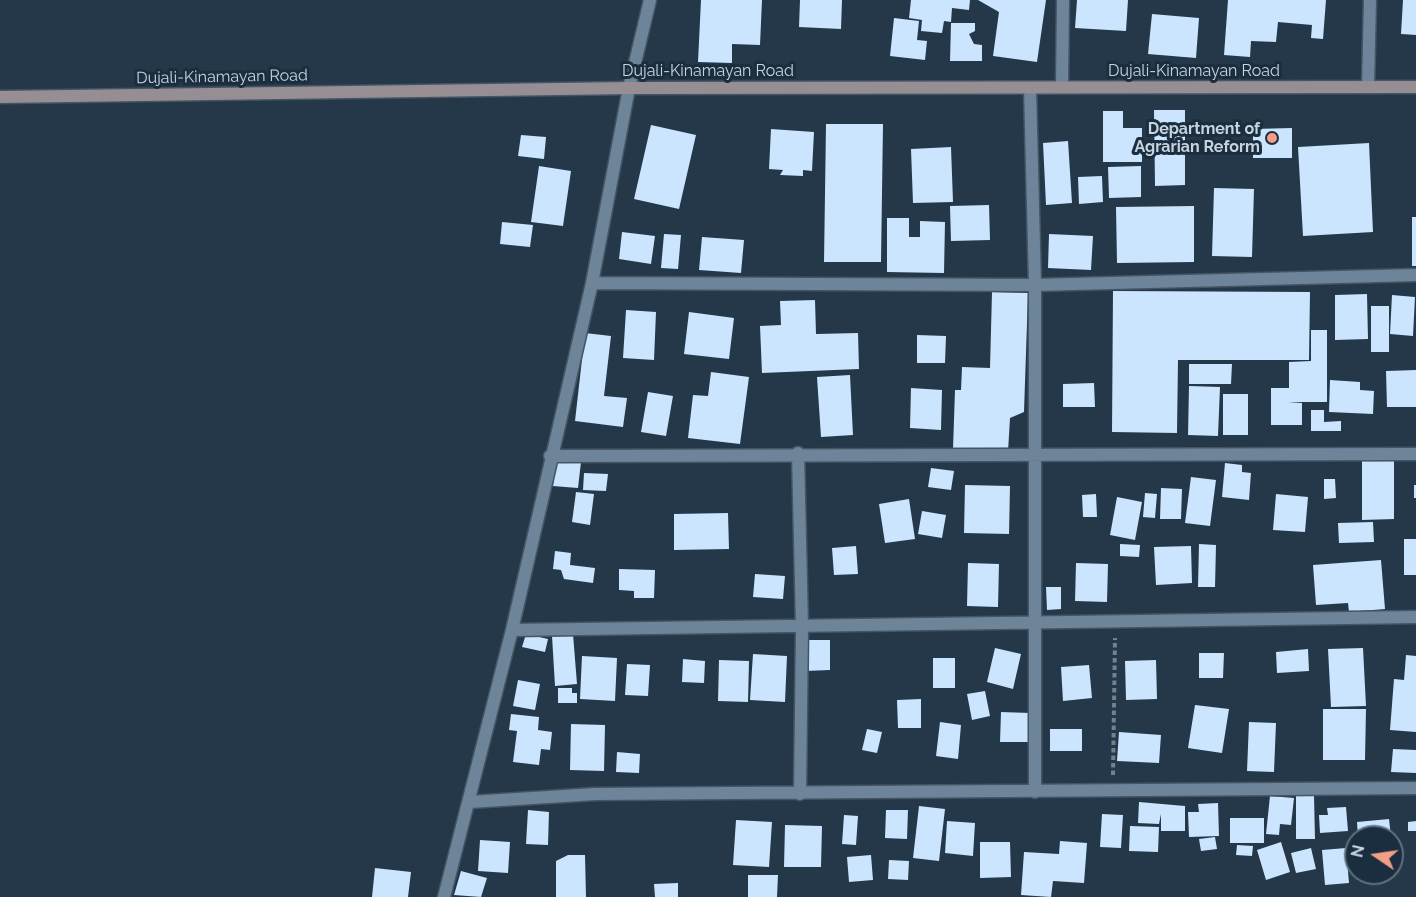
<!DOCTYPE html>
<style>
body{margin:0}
#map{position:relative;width:1416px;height:897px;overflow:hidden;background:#243849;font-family:Raleway,sans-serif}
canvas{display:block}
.north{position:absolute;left:1344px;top:825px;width:60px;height:60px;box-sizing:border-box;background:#1a2e3f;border:2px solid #5f707f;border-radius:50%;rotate:283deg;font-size:16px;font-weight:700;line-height:24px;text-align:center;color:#c7d3de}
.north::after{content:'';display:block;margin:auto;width:21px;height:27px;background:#f39f85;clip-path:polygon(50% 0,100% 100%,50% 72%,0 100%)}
</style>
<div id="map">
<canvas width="1416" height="897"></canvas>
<div class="north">N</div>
</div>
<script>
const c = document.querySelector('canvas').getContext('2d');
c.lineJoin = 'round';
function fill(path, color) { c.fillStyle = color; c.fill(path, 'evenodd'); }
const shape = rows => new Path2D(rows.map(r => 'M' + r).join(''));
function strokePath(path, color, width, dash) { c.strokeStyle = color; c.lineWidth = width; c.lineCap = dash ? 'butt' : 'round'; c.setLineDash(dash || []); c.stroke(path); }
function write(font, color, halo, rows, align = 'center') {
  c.font = font + ' Raleway,sans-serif'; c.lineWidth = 6; c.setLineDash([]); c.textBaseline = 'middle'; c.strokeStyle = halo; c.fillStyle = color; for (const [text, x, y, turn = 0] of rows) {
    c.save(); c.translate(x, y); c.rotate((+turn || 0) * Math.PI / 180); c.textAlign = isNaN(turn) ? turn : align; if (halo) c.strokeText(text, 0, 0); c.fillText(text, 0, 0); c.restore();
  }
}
const building = shape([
 [701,0,762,0,760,45,732,44,732,63,698,62],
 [800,0,842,0,841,29,799,27],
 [911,0,970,0,969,10,952,8,951,22,944,21,942,33,921,31,922,20,909,18],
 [978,0,1046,0,1037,62,993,56,999,12],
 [1077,0,1128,0,1126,31,1075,28],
 [1228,0,1326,0,1323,39,1311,38,1312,25,1278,22,1276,42,1251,41,1250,57,1224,55],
 [1403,0,1416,0,1416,35,1401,34],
 [1152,14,1199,18,1196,58,1148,54],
 [894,18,919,21,917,40,927,41,925,60,890,56],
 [951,23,975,23,975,31,969,34,974,44,982,45,982,61,950,61],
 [1154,110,1185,110,1185,185,1155,186],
 [1103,111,1123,111,1123,128,1142,128,1142,162,1103,162],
 [826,124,883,124,881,262,824,262],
 [651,125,696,135,679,209,634,199],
 [1292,128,1292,158,1253,158,1253,129],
 [771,129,814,132,812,171,803,170,803,176,780,175,783,170,769,169],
 [521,135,546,137,544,159,518,156],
 [1068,141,1072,203,1046,205,1043,143],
 [1369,143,1373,232,1303,236,1298,147],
 [951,147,953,202,913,203,911,149],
 [539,166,571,171,563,226,531,222],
 [1141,166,1141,197,1109,198,1108,167],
 [1102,176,1103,202,1079,204,1078,177],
 [1214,188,1254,189,1252,257,1212,256],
 [989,205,990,240,951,241,950,206],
 [1194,206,1194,262,1117,263,1116,207],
 [1412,217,1416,217,1416,266,1412,266],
 [887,218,909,218,909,237,920,237,920,221,945,222,944,273,887,272],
 [502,222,533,225,530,247,500,244],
 [622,232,655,236,651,264,619,259],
 [664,234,681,235,678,269,661,268],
 [1049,234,1093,236,1091,270,1048,268],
 [702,237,744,240,741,273,699,270],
 [1113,291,1310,292,1309,360,1178,360,1177,433,1112,432],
 [992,292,1028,293,1024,412,1010,418,1008,452,953,449,955,390,961,390,962,367,990,368],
 [1367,294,1368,339,1335,340,1335,295],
 [1392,295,1415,297,1413,336,1390,334],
 [815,300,816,334,858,333,859,369,762,373,760,326,781,325,780,301],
 [1371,306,1389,306,1389,352,1371,352],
 [626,310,656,312,654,360,623,358],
 [689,312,734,318,729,359,684,354],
 [1311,330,1327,330,1327,402,1288,402,1302,403,1302,425,1271,425,1271,388,1289,388,1289,362,1311,361],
 [585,333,611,336,604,396,627,398,623,427,575,421],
 [917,335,946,336,945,363,917,363],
 [1189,364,1232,364,1231,384,1189,384],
 [1416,370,1416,407,1387,407,1386,371],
 [711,372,749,377,740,444,688,438,693,395,708,396],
 [850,375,853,435,821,437,817,377],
 [1330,380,1360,382,1360,390,1374,391,1373,414,1329,412],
 [1094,383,1095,407,1063,407,1063,384],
 [1189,386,1220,387,1218,436,1188,435],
 [911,388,942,390,941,430,910,428],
 [648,392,673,396,666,436,641,432],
 [1223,394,1248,394,1248,435,1223,435],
 [1311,410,1324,410,1324,422,1341,421,1341,431,1311,431],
 [556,458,581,462,578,488,553,486],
 [1362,460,1394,460,1394,519,1362,520],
 [1225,463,1242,465,1242,472,1251,473,1249,500,1222,497],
 [931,468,954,471,951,490,928,487],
 [584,473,608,474,606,491,583,490],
 [1191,477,1216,480,1210,526,1185,523],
 [1324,479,1335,479,1336,498,1324,499],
 [965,485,1010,486,1009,534,964,533],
 [1414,485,1416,485,1416,498,1414,498],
 [1161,488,1182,489,1181,519,1160,519],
 [576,492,594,494,590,525,572,522],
 [1145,493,1157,494,1155,518,1143,517],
 [1096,494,1097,517,1083,517,1082,495],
 [1276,494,1308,497,1305,532,1273,530],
 [1117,497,1142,502,1135,540,1110,535],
 [909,499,915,539,885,543,879,504],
 [922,511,946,515,942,538,918,534],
 [728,513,729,549,674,550,674,514],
 [1373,522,1374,542,1339,543,1338,523],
 [1404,539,1416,539,1416,575,1404,575],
 [1120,544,1140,545,1139,557,1120,556],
 [1199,544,1216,545,1215,587,1198,587],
 [856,546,858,574,834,575,832,548],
 [1191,546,1192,583,1156,585,1154,547],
 [555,551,571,553,570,565,595,568,593,583,564,579,561,570,553,569],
 [1381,560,1385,609,1349,612,1348,603,1316,605,1313,565],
 [968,563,999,564,998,607,967,606],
 [1076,563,1108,564,1107,602,1075,601],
 [619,569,655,570,654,598,634,598,634,591,619,590],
 [755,574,785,576,783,599,753,597],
 [1046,587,1061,587,1061,609,1047,610],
 [526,634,548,639,545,652,522,647],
 [573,634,577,684,555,686,552,636],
 [805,640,830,640,830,670,805,671],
 [995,648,1021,654,1013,689,987,682],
 [1363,648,1366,706,1331,707,1328,649],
 [1308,649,1309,671,1277,673,1276,652],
 [1199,653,1224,653,1223,678,1199,678],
 [753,654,787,656,785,702,750,700],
 [1406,655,1416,656,1416,732,1390,730,1394,679,1404,680],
 [582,656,617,658,615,701,580,699],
 [933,658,955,658,955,688,933,688],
 [683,659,705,661,704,683,682,682],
 [719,660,749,661,748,702,718,701],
 [1156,660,1157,699,1126,700,1125,661],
 [627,664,650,665,648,696,625,695],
 [1089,665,1092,698,1063,701,1061,667],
 [518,680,540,684,535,710,513,706],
 [558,688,572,688,572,693,577,693,577,703,558,703],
 [985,691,990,716,972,720,967,694],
 [921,699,921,728,898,728,897,700],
 [1195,705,1229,709,1222,753,1188,748],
 [1323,709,1366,709,1365,760,1323,760],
 [1001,712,1030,713,1029,742,1000,742],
 [511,714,539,717,538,730,552,732,550,750,541,749,539,765,513,762,517,731,509,730],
 [940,722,961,725,958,759,936,756],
 [1249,722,1276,723,1274,772,1247,771],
 [571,724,605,725,604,771,570,770],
 [867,729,882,732,877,753,862,750],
 [1050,729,1082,729,1082,751,1050,751],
 [1119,732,1161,735,1159,763,1117,761],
 [1393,749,1416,750,1416,773,1391,772],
 [617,752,640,754,639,773,616,772],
 [1270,796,1294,798,1291,825,1280,824,1279,835,1266,834],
 [1296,796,1314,796,1315,839,1296,839],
 [1139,802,1185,806,1185,831,1161,831,1161,814,1159,824,1138,823],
 [1218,803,1219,836,1189,837,1188,812,1199,812,1198,804],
 [919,806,945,809,939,861,913,858],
 [1346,807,1348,831,1320,833,1319,815,1328,815,1327,808],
 [528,810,549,812,548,845,526,844],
 [886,810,908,810,907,839,885,838],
 [1102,814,1123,815,1121,848,1100,847],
 [844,815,858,816,856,845,842,844],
 [1230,818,1264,818,1264,843,1230,843],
 [1389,819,1391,837,1358,837,1357,822],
 [736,820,772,822,769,867,733,865],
 [947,821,975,823,973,856,945,853],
 [1416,821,1416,831,1408,831,1408,822],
 [785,825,822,826,821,867,784,867],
 [1130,826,1159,827,1158,852,1129,851],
 [1215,837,1217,849,1201,851,1199,839],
 [480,840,510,842,508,873,478,871],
 [1060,841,1087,843,1084,883,1053,881,1051,897,1021,895,1024,852,1059,854],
 [980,842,1010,842,1011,877,980,878],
 [1281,842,1290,872,1266,880,1257,850],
 [1237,845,1253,846,1252,856,1236,855],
 [1311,848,1316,869,1296,873,1291,853],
 [1346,848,1349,883,1325,885,1322,850],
 [568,855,585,855,586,897,556,897,556,861],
 [871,855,873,880,849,882,847,857],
 [889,860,909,861,908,880,888,879],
 [375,868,411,872,408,897,372,897],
 [461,871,487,878,481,897,454,895],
 [748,875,778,875,777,897,748,897],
 [678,883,678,897,655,897,654,884]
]);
const path = shape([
 [1113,775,1115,638]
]);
const minor = shape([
 [1062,87,1063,0],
 [1368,87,1370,0],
 [1030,88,1035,285,1035,792],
 [592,283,1035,285,1416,275],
 [798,453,802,627,800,794],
 [550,456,1416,454],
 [512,630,1416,617],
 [470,802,595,794,1416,788],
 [444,897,512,630,592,283,629,88,650,0]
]);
const secondary = shape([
 [0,97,629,88,1416,87]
]);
const markers = [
 [1272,138,6,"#f39f85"]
];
const streetNames = [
 ["Dujali-Kinamayan Road",708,71],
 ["Dujali-Kinamayan Road",1194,71],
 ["Dujali-Kinamayan Road",222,77,-1]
];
const poiNames = [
 ["Department of",1260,129],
 ["Agrarian Reform",1260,147]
];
fill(building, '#cae5fd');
strokePath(minor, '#445564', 15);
strokePath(secondary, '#445564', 15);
strokePath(path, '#70818f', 4, [4.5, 3]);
strokePath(minor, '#6e8498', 12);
strokePath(secondary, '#978e94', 12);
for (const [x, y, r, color] of markers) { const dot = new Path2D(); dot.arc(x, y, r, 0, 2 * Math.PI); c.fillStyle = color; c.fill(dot); strokePath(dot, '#1a2e3f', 2); }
write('16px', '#c7d3de', '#1a2e3f', streetNames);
write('bold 16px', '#c7d3de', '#1a2e3f', poiNames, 'right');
</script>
